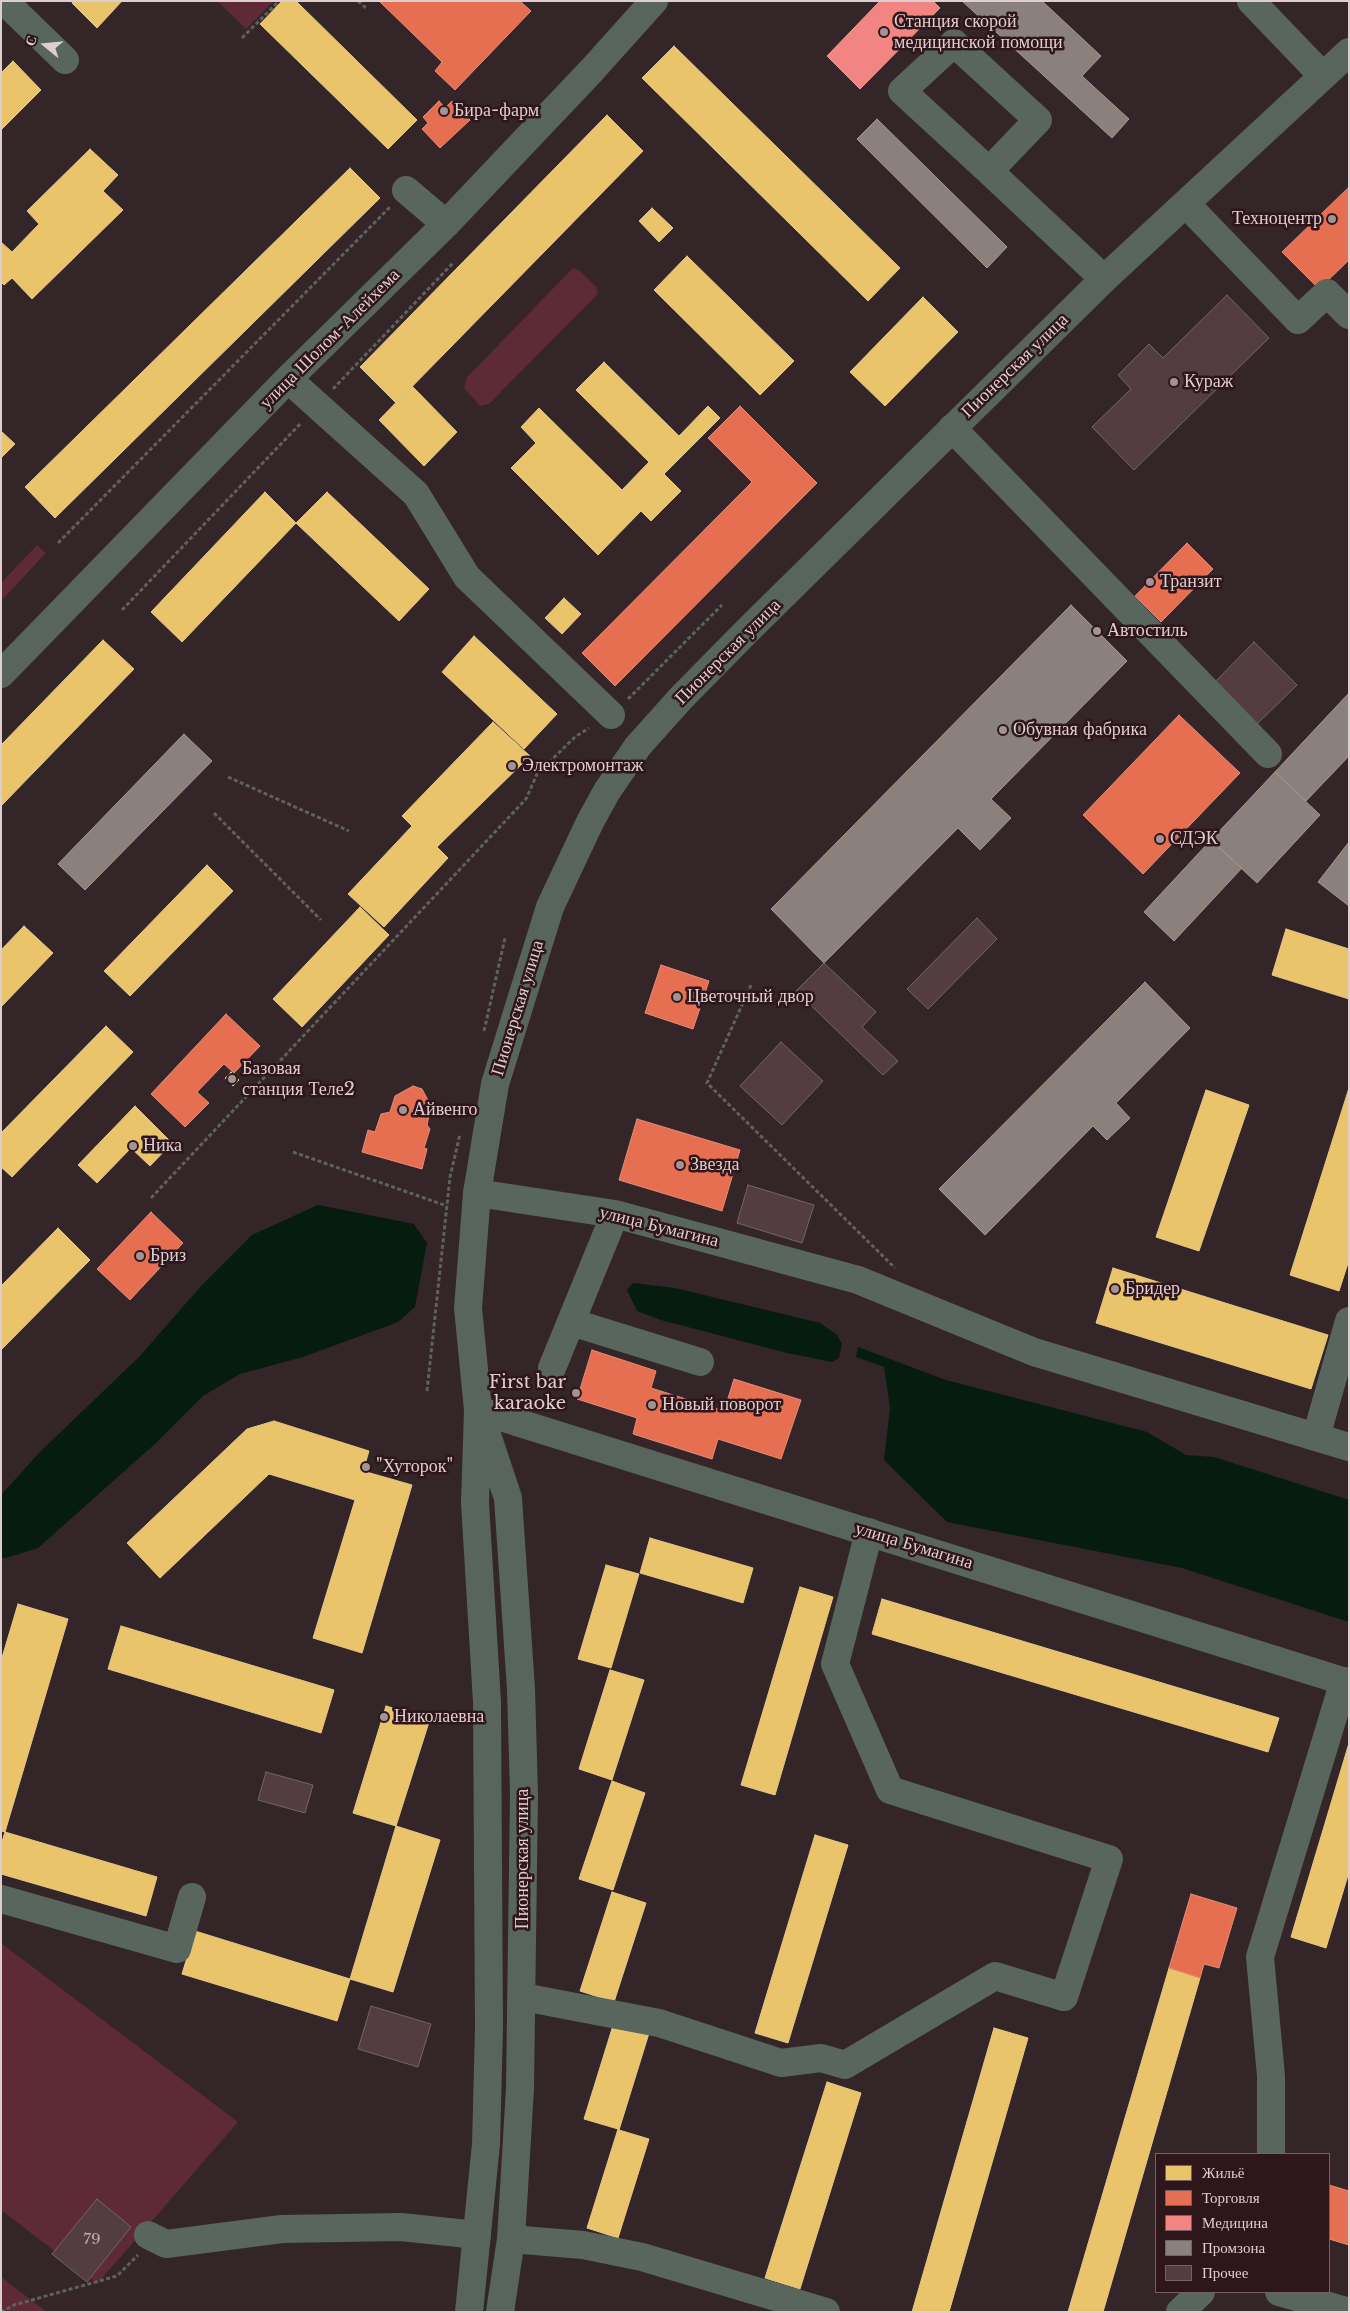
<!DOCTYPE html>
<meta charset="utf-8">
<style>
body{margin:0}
#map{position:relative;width:1350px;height:2313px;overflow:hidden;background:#332528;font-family:"Libre Baskerville",serif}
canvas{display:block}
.frame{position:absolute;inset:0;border:2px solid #dfced0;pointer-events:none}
.legend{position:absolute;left:1155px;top:2153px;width:175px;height:140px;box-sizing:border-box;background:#2e161b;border:1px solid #756063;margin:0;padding:6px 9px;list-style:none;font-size:15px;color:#dfced0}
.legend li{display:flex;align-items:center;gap:10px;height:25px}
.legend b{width:25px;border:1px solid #756063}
.north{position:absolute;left:20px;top:20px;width:50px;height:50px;-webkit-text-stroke:4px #2e161b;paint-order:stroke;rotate:287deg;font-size:14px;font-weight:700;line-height:20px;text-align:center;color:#dfced0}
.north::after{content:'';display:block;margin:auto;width:18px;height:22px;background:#dfced0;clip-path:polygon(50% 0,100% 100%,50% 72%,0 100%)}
</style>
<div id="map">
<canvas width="1350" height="2313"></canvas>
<div class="frame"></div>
<ul class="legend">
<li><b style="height:14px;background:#e9c46a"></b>Жильё</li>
<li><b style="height:14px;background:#e76f51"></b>Торговля</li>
<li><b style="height:14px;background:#f28482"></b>Медицина</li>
<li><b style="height:14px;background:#8a817c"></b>Промзона</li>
<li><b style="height:14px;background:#533d42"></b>Прочее</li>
</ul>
<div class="north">С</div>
</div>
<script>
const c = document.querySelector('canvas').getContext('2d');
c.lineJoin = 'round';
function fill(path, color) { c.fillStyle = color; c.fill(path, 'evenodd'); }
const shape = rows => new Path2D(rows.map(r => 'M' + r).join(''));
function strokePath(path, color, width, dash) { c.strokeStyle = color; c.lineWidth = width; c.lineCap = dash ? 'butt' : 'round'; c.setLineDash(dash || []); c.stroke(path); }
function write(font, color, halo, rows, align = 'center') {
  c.font = font + ' "Libre Baskerville",serif'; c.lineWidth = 5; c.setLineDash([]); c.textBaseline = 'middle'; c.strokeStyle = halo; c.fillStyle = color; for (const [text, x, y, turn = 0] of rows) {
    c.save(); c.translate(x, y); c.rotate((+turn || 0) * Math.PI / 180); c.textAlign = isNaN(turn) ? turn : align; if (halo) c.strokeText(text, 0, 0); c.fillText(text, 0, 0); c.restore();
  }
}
const green = shape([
 [217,1,274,1,246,29],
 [573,268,580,271,596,287,598,294,489,404,480,406,464,388,467,377],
 [37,545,46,553,3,599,1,598,1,583],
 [1,1943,238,2122,97,2284,1,2210],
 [1,2277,47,2312,1,2312]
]);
const water = shape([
 [318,1205,414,1224,427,1243,415,1307,398,1322,303,1357,240,1374,203,1396,157,1442,38,1548,6,1558,1,1557,1,1495,40,1452,139,1357,202,1285,252,1235],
 [633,1283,675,1288,820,1323,837,1335,842,1344,839,1358,832,1362,787,1353,661,1320,637,1311,627,1290],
 [858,1347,946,1380,1147,1432,1186,1455,1214,1457,1349,1500,1349,1622,1182,1568,947,1522,884,1460,890,1408,884,1367,856,1357]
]);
const homes = shape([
 [73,1,122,1,97,28,72,3,73,1],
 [282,1,296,1,417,120,388,149,260,24,282,1],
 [674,46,900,268,868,301,642,78,674,46],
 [13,61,41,90,1,130,1,73,13,61],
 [607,115,643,151,396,403,360,367,607,115],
 [90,149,118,175,103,191,123,210,32,299,12,278,4,285,1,282,1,242,12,252,39,224,27,211,90,149],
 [350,168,380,198,55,518,25,487,350,168],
 [652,208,673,228,659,242,639,221,652,208],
 [687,256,794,361,760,395,654,290,687,256],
 [923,297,958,332,885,406,850,372,923,297],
 [604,362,679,436,708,406,720,418,664,474,681,491,651,521,641,511,598,555,511,468,536,443,521,427,539,408,622,490,649,462,576,390,604,362],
 [412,386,457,432,424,466,379,420,412,386],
 [1,431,15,444,1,458,1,431],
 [265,492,296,523,182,642,151,612,265,492],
 [327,492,429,589,399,621,296,523,327,492],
 [564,598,581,614,562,634,545,618,564,598],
 [474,636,557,714,524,749,442,672,474,636],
 [103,640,134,669,1,806,1,745,103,640],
 [493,722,530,756,437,847,448,858,384,927,348,894,412,826,402,816,493,722],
 [207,865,233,891,130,996,104,971,207,865],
 [360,907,389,935,302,1027,273,999,360,907],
 [24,926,53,953,1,1007,1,950,24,926],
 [1286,929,1349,949,1349,999,1272,975,1286,929],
 [106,1026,133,1052,12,1177,1,1167,1,1133,106,1026],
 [231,1072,239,1080,233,1086,225,1078,231,1072],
 [1349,1088,1349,1260,1339,1291,1290,1275,1349,1088],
 [1206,1090,1249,1105,1199,1251,1156,1237,1206,1090],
 [135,1106,172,1143,150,1166,131,1148,97,1183,78,1165,135,1106],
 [58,1228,90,1260,1,1350,1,1286,58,1228],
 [1113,1268,1328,1335,1311,1389,1096,1323,1113,1268],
 [274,1421,369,1451,363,1471,412,1485,362,1653,313,1638,355,1500,269,1474,160,1578,127,1543,247,1429,274,1421],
 [650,1538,753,1568,743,1603,640,1573,650,1538],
 [606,1565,639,1574,611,1668,578,1659,606,1565],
 [800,1587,833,1597,775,1795,741,1785,800,1587],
 [882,1599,1279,1718,1268,1752,872,1634,882,1599],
 [18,1604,68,1619,5,1832,1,1831,1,1661,18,1604],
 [121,1626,334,1690,321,1733,108,1669,121,1626],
 [610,1670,644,1680,612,1780,579,1769,610,1670],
 [386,1706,430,1719,396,1826,353,1813,386,1706],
 [1349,1743,1349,1872,1326,1948,1291,1937,1349,1743],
 [612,1781,645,1793,613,1890,579,1879,612,1781],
 [396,1826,440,1840,393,1992,350,1979,396,1826],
 [5,1832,157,1877,146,1916,1,1874,1,1845,5,1832],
 [815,1835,848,1845,788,2043,755,2033,815,1835],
 [612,1892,646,1903,614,2002,580,1991,612,1892],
 [195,1931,350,1979,337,2021,182,1974,195,1931],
 [1169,1968,1200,1978,1103,2312,1068,2312,1169,1968],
 [615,2019,650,2030,619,2130,649,2139,618,2238,587,2228,618,2129,584,2119,615,2019],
 [994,2028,1028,2038,949,2312,912,2312,994,2028],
 [827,2082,861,2093,800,2289,765,2278,827,2082]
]);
const shops = shape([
 [379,1,520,1,531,11,455,90,435,71,442,62,379,1],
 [439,101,445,108,452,101,470,120,440,148,422,129,428,123,423,117,439,101],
 [1349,187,1349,260,1319,289,1282,252,1349,187],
 [740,406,817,483,615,686,582,653,752,482,708,438,740,406],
 [1187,543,1213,569,1161,622,1135,596,1187,543],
 [1179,715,1240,773,1143,874,1083,815,1179,715],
 [661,965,709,981,693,1029,645,1013,661,965],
 [226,1014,260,1046,234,1073,224,1064,197,1092,209,1103,185,1127,151,1094,226,1014],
 [413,1086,422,1089,431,1106,427,1125,430,1129,424,1148,427,1149,422,1169,362,1152,368,1130,375,1132,381,1114,390,1112,395,1096,413,1086],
 [637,1119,740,1150,722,1211,619,1180,637,1119],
 [151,1212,183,1243,130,1300,97,1269,151,1212],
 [592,1350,656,1371,651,1388,724,1411,734,1379,801,1400,781,1459,718,1439,712,1459,633,1434,637,1418,577,1399,592,1350],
 [1191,1894,1237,1908,1219,1968,1204,1964,1200,1978,1169,1968,1191,1894],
 [1329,2185,1349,2191,1349,2245,1329,2239,1329,2185]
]);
const health = shape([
 [880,1,933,1,940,8,860,89,827,56,880,1]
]);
const industry = shape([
 [962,1,1042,1,1101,56,1082,76,1129,119,1112,138,962,1],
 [877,119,1007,247,987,268,857,139,877,119],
 [1071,605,1127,661,991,799,1011,818,980,850,958,828,824,963,771,909,1071,605],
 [1349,693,1349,756,1306,801,1275,772,1349,693],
 [184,734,212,761,85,890,58,864,184,734],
 [1275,772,1320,815,1257,883,1211,840,1275,772],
 [1211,840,1242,868,1174,941,1144,912,1211,840],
 [1349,842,1349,906,1318,882,1349,842],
 [1145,982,1190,1028,1116,1103,1130,1118,1107,1140,1093,1126,985,1235,939,1189,1145,982]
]);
const building = shape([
 [1227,295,1269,338,1134,470,1092,427,1131,389,1118,375,1149,344,1163,358,1227,295],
 [1254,642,1297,685,1254,727,1212,685,1254,642],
 [977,918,997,939,928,1009,907,989,977,918],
 [824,963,876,1012,862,1027,898,1061,883,1075,796,991,824,963],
 [781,1042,823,1081,782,1125,740,1086,781,1042],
 [748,1185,814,1205,802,1243,737,1223,748,1185],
 [266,1772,313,1785,305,1813,258,1800,266,1772],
 [371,2006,431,2024,418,2067,358,2049,371,2006],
 [97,2199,131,2227,87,2282,52,2254,97,2199]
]);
const path = shape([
 [358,1,367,9],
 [242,38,279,1],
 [333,389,453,263],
 [58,543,390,207],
 [122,610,301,423],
 [628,699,722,605],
 [228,777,349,831],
 [214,813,321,920],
 [751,985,707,1083,895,1268],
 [484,1031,505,938],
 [293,1152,447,1206],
 [151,1198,526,799,537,774,575,737,589,728],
 [427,1391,450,1177,460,1134],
 [1,2312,14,2305,117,2276,138,2255]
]);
const minor = shape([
 [4,1,65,60],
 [1251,1,1322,75],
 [989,171,1038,120,954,43,902,91,989,171,1104,279],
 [406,190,446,224],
 [1186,204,1298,320,1327,293,1349,315],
 [288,379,416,494,467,577,611,715],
 [952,428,1268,754],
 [477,1193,615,1214,858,1280,1034,1352,1349,1447],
 [571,1322,700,1362],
 [552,1368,615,1214],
 [1316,1437,1349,1321],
 [1,1899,177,1949,192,1897],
 [523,1997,659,2023,781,2063,821,2058,845,2065,995,1976,1064,1997,1109,1859,890,1790,835,1664,869,1532],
 [1271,2154,1271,2076,1260,1957,1344,1681],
 [148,2235,166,2244,282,2229,401,2227,477,2235],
 [511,2239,583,2245,642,2257,826,2312],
 [1279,2292,1346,2311],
 [1180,2312,1201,2292]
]);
const major = shape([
 [1,674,288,379,446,224,592,70,654,1],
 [478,1410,1349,1683],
 [484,1426,508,1498,521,1689,524,1794,520,2088,511,2239,500,2312],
 [469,2312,486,2144,489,2028,487,1702,475,1503,478,1410,468,1308,477,1193,495,1084,550,907,590,822,607,791,638,746,681,698,748,630,1104,279,1349,52]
]);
const markers = [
 [884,32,5,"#a39395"],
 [444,111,5,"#a39395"],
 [1332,219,5,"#a39395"],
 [1174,382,5,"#a39395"],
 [1150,582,5,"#a39395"],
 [1097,631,5,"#a39395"],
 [1003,730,5,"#a39395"],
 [512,766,5,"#a39395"],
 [1160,839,5,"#a39395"],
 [677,997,5,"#a39395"],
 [232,1079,5,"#a39395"],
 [403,1110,5,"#a39395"],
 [133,1146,5,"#a39395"],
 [680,1165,5,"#a39395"],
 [140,1256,5,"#a39395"],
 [1115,1289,5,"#a39395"],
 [576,1393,5,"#a39395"],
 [652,1405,5,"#a39395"],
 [366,1467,5,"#a39395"],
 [384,1717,5,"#a39395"]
];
const numberNames = [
 ["79",92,2240]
];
const poiNames = [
 ["Станция скорой",894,22],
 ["медицинской помощи",894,43],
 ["Бира-фарм",454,111],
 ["Техноцентр",1322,219,"right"],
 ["Кураж",1184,382],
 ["Транзит",1160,582],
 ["Автостиль",1107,631],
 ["Обувная фабрика",1013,730],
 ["Электромонтаж",522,766],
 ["СДЭК",1170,839],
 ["Цветочный двор",687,997],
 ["Базовая",242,1069],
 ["станция Теле2",242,1090],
 ["Айвенго",413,1110],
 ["Ника",143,1146],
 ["Звезда",690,1165],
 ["Бриз",150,1256],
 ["Бридер",1125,1289],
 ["First bar",566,1383,"right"],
 ["karaoke",566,1404,"right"],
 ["Новый поворот",662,1405],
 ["\"Хуторок\"",376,1467],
 ["Николаевна",394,1717]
];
const streetNames = [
 ["улица Шолом-Алейхема",330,339,-45],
 ["Пионерская улица",1015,366,-44],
 ["Пионерская улица",728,652,-45],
 ["Пионерская улица",518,1008,-73],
 ["улица Бумагина",659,1227,14],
 ["улица Бумагина",914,1546,17],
 ["Пионерская улица",523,1859,-90]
];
fill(green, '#5d2a36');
fill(water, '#061c0f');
fill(homes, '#e9c46a');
strokePath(homes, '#e6c789', 1);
fill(shops, '#e76f51');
strokePath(shops, '#e58c77', 1);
fill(health, '#f28482');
strokePath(health, '#ec9a99', 1);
fill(industry, '#8a817c');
strokePath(industry, '#a49895', 1);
fill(building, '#533d42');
strokePath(building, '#726668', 1);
strokePath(path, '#5e625e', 3, [4, 2.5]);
strokePath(minor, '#58665d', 28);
strokePath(major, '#58655d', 28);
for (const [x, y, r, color] of markers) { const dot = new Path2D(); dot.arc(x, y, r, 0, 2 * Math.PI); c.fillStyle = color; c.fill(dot); strokePath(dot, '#2e161b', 2); }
write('15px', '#bcaaac', null, numberNames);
write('18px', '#dfced0', '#2e161b', poiNames, 'left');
write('18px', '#dfced0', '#2e161b', streetNames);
</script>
